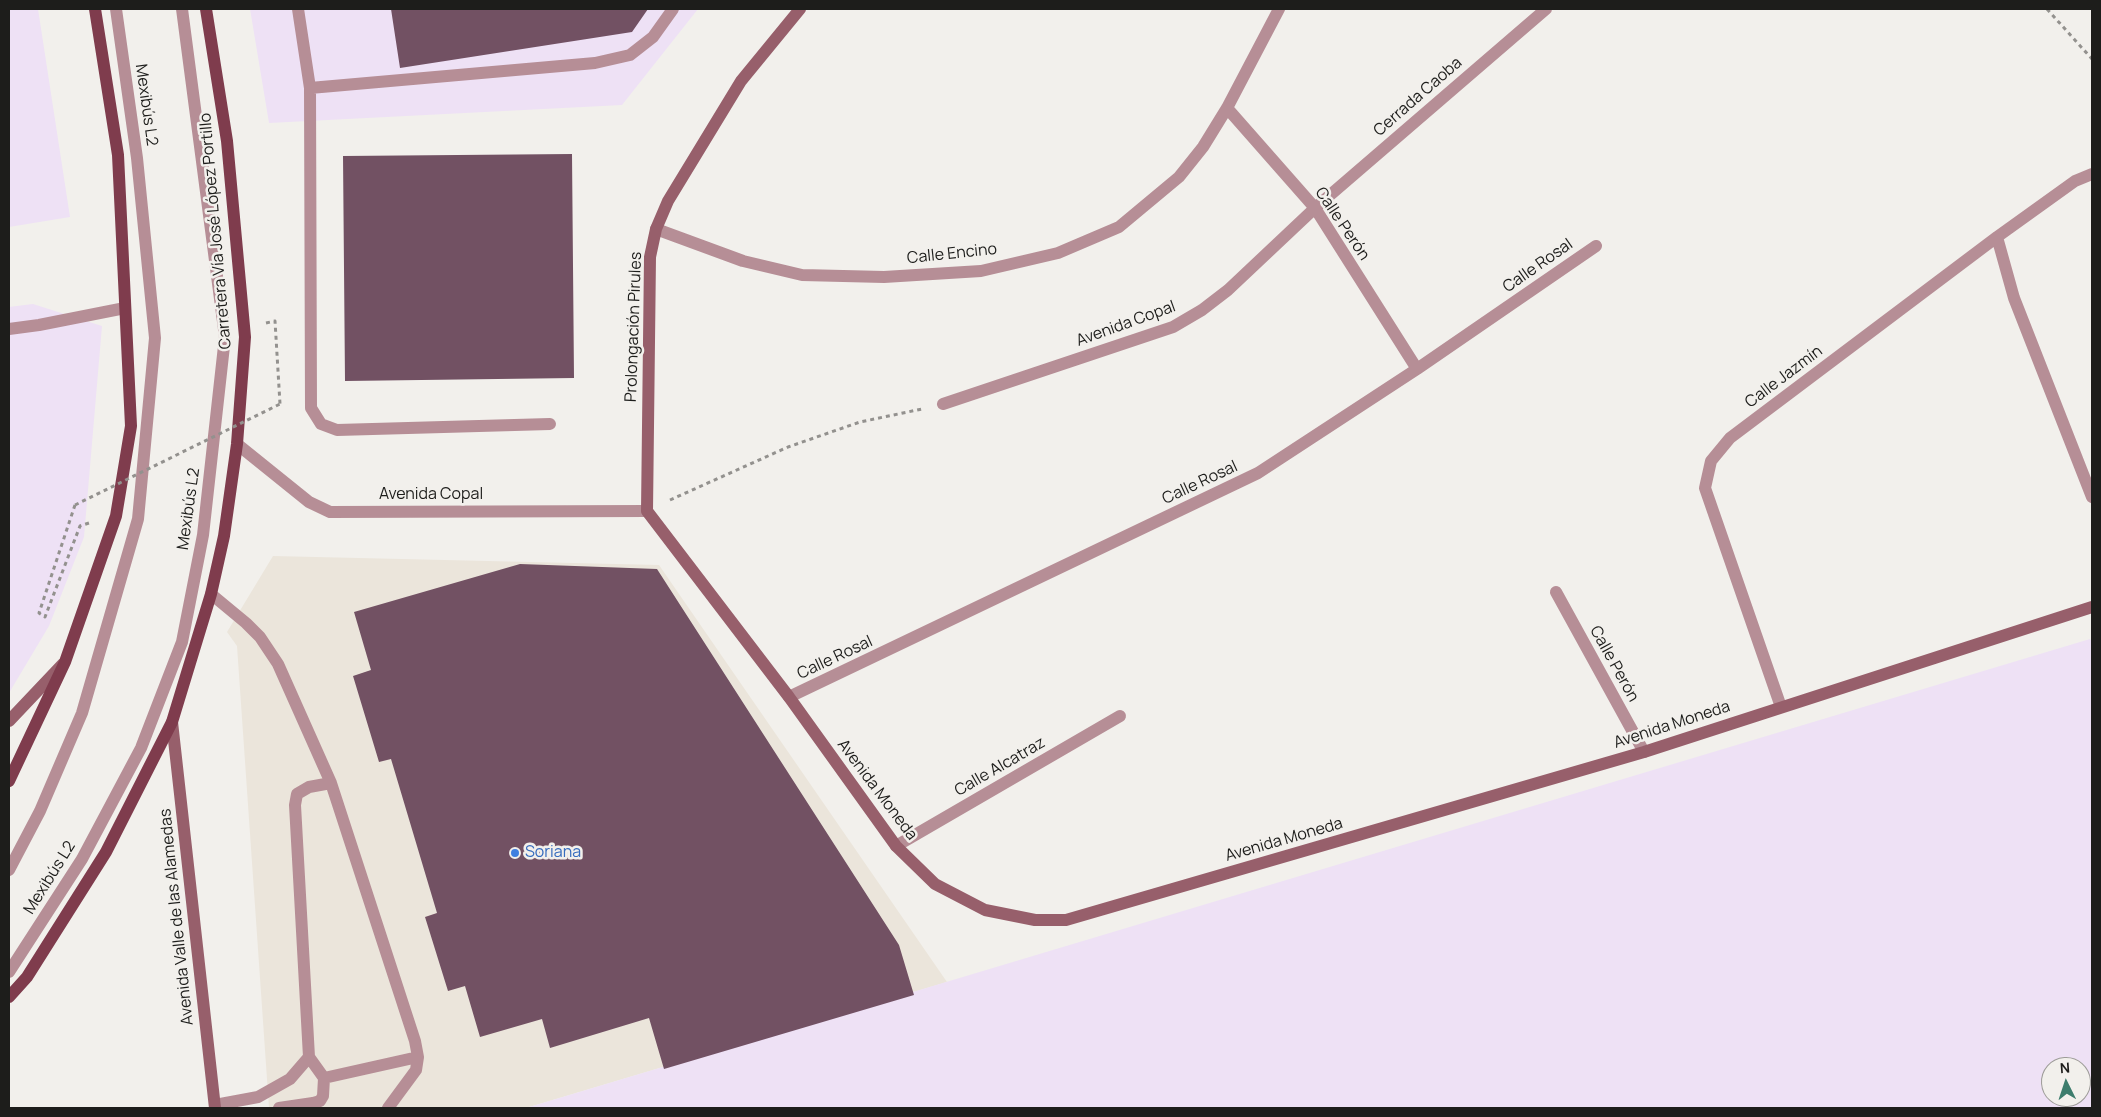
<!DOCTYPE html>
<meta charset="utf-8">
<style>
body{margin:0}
#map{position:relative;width:2101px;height:1117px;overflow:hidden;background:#f2f0ec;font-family:Manrope,sans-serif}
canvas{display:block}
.frame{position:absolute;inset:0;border:10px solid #1d1d1b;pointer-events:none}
.north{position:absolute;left:2041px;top:1057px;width:50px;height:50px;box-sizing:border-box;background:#f2f0ec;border:1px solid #9d9c98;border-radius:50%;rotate:356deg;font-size:14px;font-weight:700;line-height:20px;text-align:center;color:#1d1d1b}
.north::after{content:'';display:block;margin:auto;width:18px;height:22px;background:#3d7d6d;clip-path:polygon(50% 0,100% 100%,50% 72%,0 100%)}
</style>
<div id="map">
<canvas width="2101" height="1117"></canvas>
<div class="frame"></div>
<div class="north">N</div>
</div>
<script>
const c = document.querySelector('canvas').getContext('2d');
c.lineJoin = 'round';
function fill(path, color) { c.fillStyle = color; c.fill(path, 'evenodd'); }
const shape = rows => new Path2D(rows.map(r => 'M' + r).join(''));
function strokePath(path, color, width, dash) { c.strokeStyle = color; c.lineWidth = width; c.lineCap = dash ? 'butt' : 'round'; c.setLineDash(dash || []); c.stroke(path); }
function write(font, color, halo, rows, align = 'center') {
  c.font = font + ' Manrope,sans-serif'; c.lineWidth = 5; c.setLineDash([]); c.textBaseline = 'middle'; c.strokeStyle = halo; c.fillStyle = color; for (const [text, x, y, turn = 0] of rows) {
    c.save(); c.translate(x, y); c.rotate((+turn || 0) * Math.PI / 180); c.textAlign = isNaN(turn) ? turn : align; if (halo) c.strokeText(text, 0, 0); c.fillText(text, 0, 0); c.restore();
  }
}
const built = shape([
 [273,556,659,565,947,982,526,1108,269,1108,237,646,227,632]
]);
const industrial = shape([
 [9,9,38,9,70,217,9,227],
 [250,9,698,9,622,105,269,123],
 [33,304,102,326,84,537,49,626,9,693,9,307],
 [2090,639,2092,642,2092,1108,526,1108],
 [2051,1067,2081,1067,2081,1097,2051,1097]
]);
const building = shape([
 [391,9,648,9,632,32,400,68],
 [572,154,574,378,345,381,343,156],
 [520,564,657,569,899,945,914,995,664,1069,649,1018,550,1048,542,1019,480,1037,465,986,448,991,425,917,437,913,391,759,379,762,353,676,371,670,354,612]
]);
const path = shape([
 [2047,9,2092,59],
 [266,323,275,321,280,404],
 [670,500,788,447,860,422,922,409],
 [75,505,39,613,45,617,80,526,89,523]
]);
const service = shape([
 [298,9,310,88,311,408,321,424,337,430,550,424],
 [310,88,595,63,630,55,653,37,673,9],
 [9,329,39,325,125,308],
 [211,594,246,623,260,637,278,664,331,783,415,1041,418,1057,416,1070,388,1108],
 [9,870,40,811,82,713,138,519,155,338,137,158,116,9],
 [9,972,82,859,141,748,182,642,203,535,225,337,182,9],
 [324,1078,418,1057],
 [215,1105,258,1097,290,1079,309,1057],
 [279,1108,313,1103,320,1101,323,1096,324,1078,309,1057,295,805,297,794,309,787,331,783]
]);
const minor = shape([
 [1227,108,1315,208,1417,369],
 [656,229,743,261,802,275,884,277,981,271,1058,253,1119,227,1179,177,1203,147,1227,108,1279,9],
 [1997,237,2014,298,2092,497],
 [943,404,1173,327,1202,310,1228,290,1315,208,1546,9],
 [237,444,309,502,330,512,647,511],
 [1556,592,1644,752],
 [789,697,1258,473,1417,369,1596,246],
 [1781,707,1705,488,1711,461,1730,438,1997,237,2075,181,2092,174],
 [896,846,1120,716]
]);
const secondary = shape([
 [800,9,741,81,668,201,656,229,650,257,647,511,789,697,896,846,935,884,985,910,1035,920,1066,920,1644,752,2092,607],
 [9,721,63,664],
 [172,722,215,1108]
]);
const primary = shape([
 [9,781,65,662,116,516,131,426,118,155,95,9],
 [9,997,27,977,106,852,172,722,211,594,224,536,237,444,245,337,227,141,206,9]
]);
const pathBridge = shape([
 [75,505,280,404]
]);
const markers = [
 [515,853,5,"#3f7fe0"]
];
const streetNames = [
 ["Cerrada Caoba",1418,97,-41],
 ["Mexibús L2",146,105,82],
 ["Calle Perón",1342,224,56],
 ["Carretera Vía José López Portillo",216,231,-95],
 ["Calle Encino",952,254,-6],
 ["Calle Rosal",1538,266,-35],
 ["Avenida Copal",1126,324,-20],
 ["Prolongación Pirules",634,327,-88],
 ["Calle Jazmín",1784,377,-37],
 ["Calle Rosal",1200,483,-25],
 ["Avenida Copal",431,495],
 ["Mexibús L2",189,509,-82],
 ["Calle Rosal",835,658,-25],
 ["Calle Perón",1614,664,61],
 ["Avenida Moneda",1672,725,-18],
 ["Calle Alcatraz",1000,767,-30],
 ["Avenida Moneda",877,790,53],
 ["Avenida Moneda",1284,840,-16],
 ["Mexibús L2",50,878,-58],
 ["Avenida Valle de las Alamedas",177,917,-96]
];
const shopNames = [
 ["Soriana",525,853]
];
fill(built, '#ebe5db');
fill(industrial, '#eee1f5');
fill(building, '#725163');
strokePath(path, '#93918e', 3, [4, 4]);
strokePath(service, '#b68e96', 12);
strokePath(minor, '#b68e96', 12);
strokePath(secondary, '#975f6b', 12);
strokePath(primary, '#7f3c4d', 12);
strokePath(pathBridge, '#93918e', 3, [4, 4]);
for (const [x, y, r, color] of markers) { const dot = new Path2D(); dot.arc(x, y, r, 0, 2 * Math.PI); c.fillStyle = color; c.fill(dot); strokePath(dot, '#f2f0ec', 2); }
write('16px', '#1d1d1b', '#f2f0ec', streetNames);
write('16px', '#366cbe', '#f2f0ec', shopNames, 'left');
</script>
